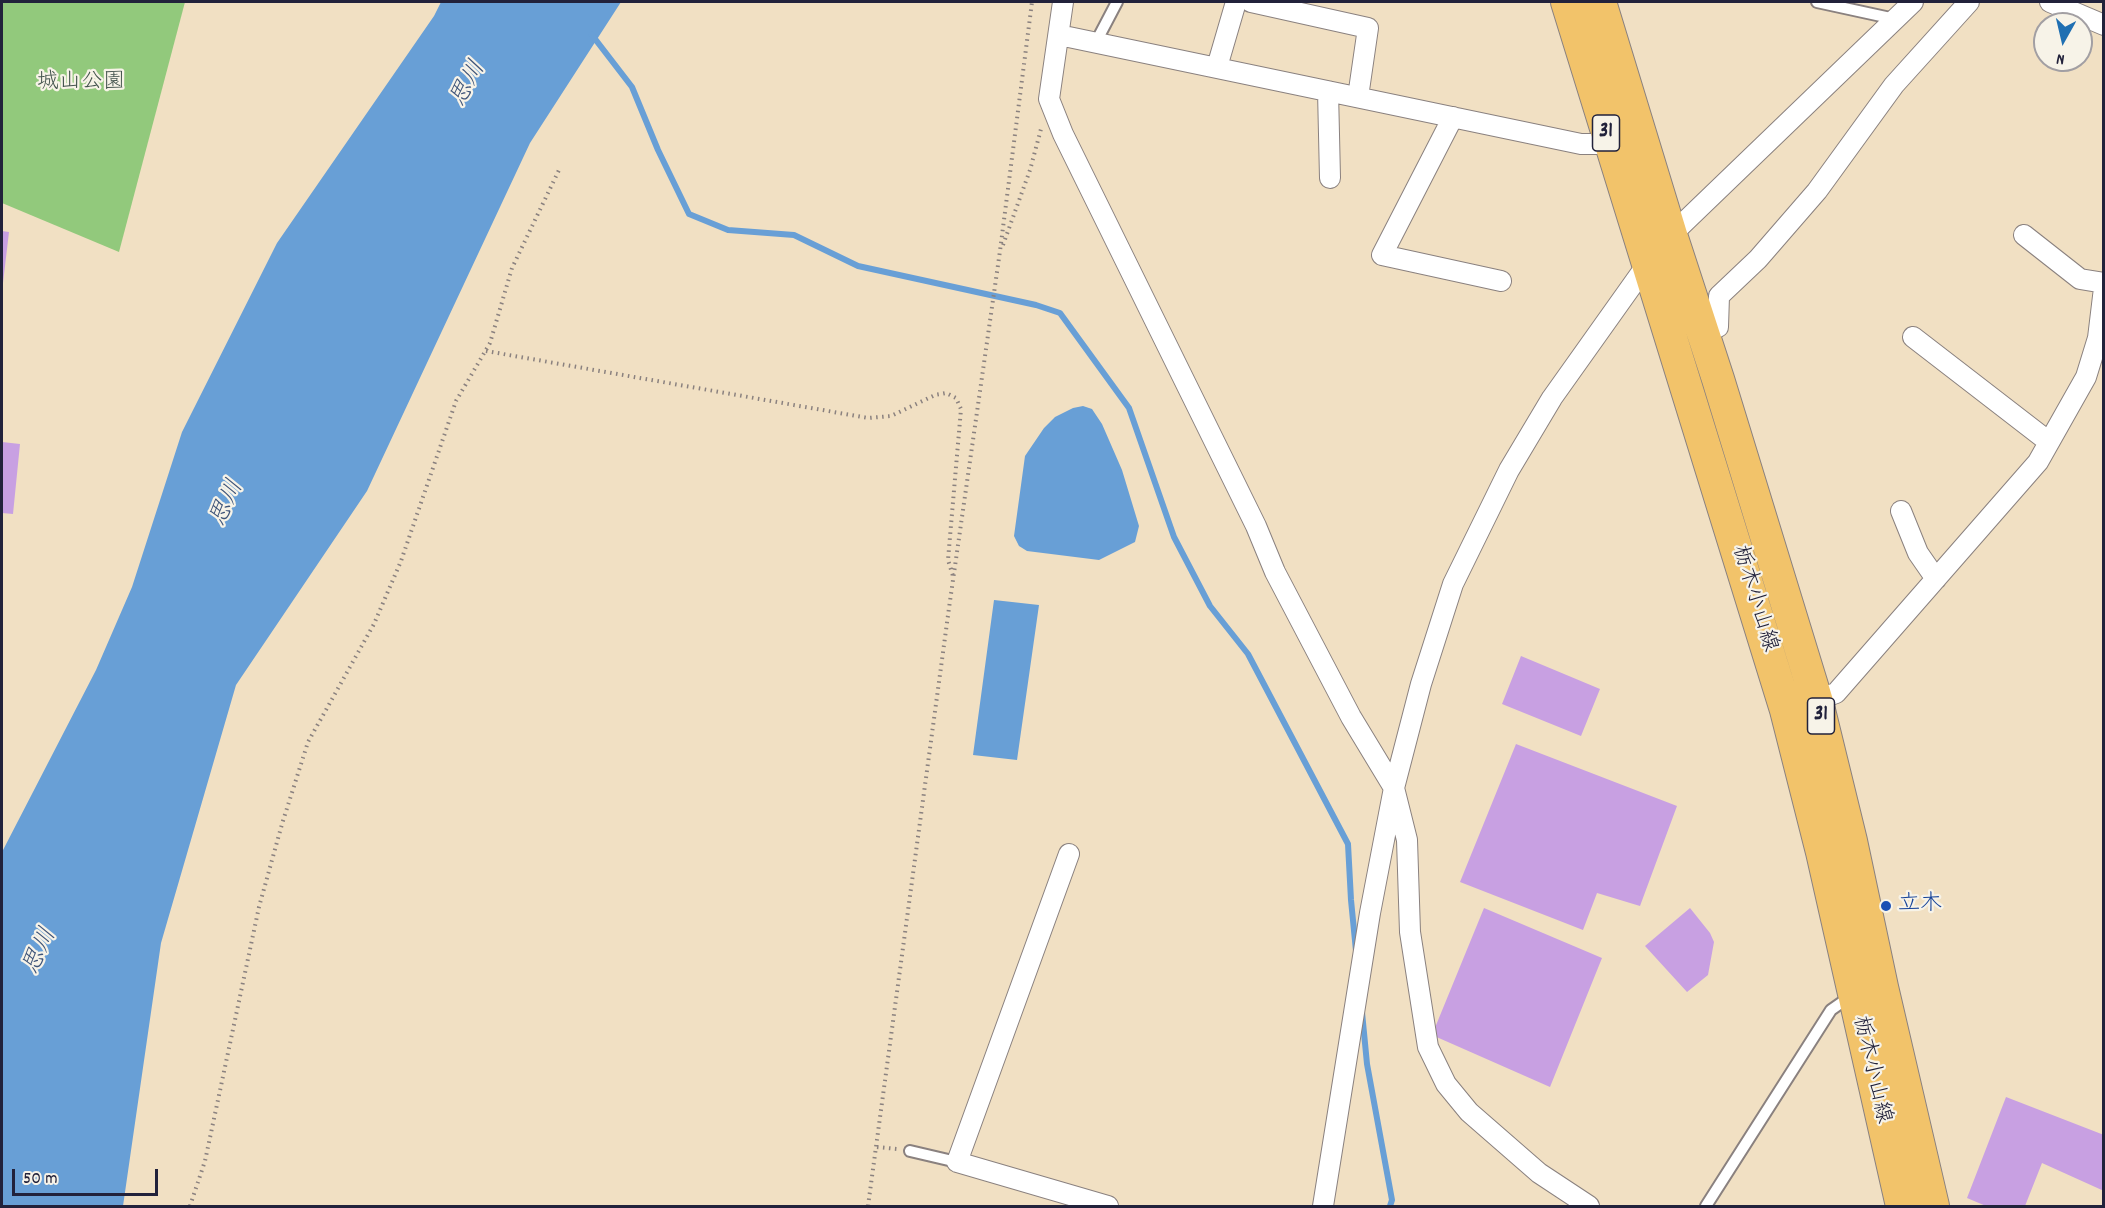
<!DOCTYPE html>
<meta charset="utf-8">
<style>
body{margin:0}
#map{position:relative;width:2105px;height:1208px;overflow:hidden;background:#f1e0c3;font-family:Dekko,sans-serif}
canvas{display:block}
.frame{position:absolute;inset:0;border:3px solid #22223b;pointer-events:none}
.north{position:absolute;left:2033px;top:12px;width:60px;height:60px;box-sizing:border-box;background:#f7f3e8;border:2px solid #a29fa3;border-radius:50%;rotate:188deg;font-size:16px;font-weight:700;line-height:24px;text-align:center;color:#22223b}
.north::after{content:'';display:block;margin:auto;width:21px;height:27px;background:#1f6fb2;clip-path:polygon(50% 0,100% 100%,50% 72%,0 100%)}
.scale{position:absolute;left:12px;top:1169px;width:146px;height:27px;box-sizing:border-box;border:3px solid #22223b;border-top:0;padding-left:8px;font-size:18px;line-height:21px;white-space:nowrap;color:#22223b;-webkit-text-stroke:4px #f7f3e8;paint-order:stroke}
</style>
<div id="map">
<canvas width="2105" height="1208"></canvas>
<div class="frame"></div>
<div class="north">N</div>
<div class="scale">50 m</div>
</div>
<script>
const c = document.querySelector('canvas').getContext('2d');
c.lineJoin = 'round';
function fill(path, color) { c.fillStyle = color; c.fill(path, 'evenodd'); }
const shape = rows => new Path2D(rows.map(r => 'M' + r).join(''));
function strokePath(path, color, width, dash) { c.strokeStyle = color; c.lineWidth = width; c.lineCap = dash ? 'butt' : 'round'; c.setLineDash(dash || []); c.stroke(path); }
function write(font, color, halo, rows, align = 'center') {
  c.font = font + ' Dekko,"Klee One",sans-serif'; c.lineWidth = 4.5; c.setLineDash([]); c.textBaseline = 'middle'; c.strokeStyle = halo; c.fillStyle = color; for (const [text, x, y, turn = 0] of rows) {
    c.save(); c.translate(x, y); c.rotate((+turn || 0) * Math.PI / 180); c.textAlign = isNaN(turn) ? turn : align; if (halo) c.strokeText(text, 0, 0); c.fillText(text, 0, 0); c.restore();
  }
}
const green = shape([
 [2,2,185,2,119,252,2,203]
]);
const water = shape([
 [441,2,621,2,530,143,367,491,236,685,161,943,123,1206,2,1206,2,852,96,670,132,587,182,432,277,243,434,16],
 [1083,406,1092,409,1102,424,1122,470,1139,526,1135,542,1099,560,1027,551,1019,546,1014,536,1025,456,1044,428,1055,417,1073,408],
 [994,600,1039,605,1017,760,973,755]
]);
const stream = shape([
 [592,35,632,87,658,150,689,214,728,230,794,235,858,266,1036,305,1060,313,1129,408,1174,537,1210,606,1248,654,1348,844,1351,900,1356,951],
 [1362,1012,1367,1064,1392,1200,1390,1206]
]);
const building = shape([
 [2,231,9,232,3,283,2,283],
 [2,442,20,444,13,514,2,513],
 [1521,656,1600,689,1581,736,1502,704],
 [1516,744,1677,806,1640,906,1597,893,1583,930,1460,882],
 [1484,908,1602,958,1550,1087,1432,1035],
 [1690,908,1710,933,1714,942,1708,975,1687,992,1645,946],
 [2006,1097,2104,1135,2104,1191,2042,1163,2025,1206,1986,1206,1967,1198]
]);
const path = shape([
 [1003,245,1030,170,1041,129],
 [486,351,868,418,891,416,935,395,946,393,956,398,961,409,948,560,953,576],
 [877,1147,897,1149],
 [190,1206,205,1161,259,907,282,824,308,742,374,624,401,561,456,401,490,343,512,268,559,170],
 [868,1206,949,608,1000,251,1032,2]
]);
const lane = shape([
 [1817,2,1895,19],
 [1096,42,1117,2],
 [910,1151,957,1162],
 [1706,1206,1831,1010,1851,996]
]);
const street = shape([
 [1063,2,1049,99,1063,134,1256,526,1275,572,1351,717,1394,788,1407,840,1410,932,1428,1047,1446,1084,1469,1112,1539,1173,1589,1206],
 [1251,2,1368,28,1358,97],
 [2050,2,2104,25],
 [1059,35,1581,144,1610,144],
 [1217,67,1236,2],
 [1328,91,1330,178],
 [1453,117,1382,255,1501,281],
 [2024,235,2080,279,2104,283],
 [1703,333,1718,327,1719,296,1758,259,1817,191,1894,85,1969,2],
 [1913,337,2049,442],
 [1901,511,1918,553,1936,579],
 [1806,704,1836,693,2038,462,2086,377,2098,338,2104,288],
 [1069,854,957,1162,1108,1206],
 [1323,1206,1370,913,1394,788,1421,684,1453,584,1509,470,1552,398,1648,263,1671,235,1913,2]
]);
const primary = shape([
 [1567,2,1786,710,1822,852,1902,1206],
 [1600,2,1671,235,1718,379,1817,702,1851,841,1882,987,1933,1206]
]);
const markers = [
 [1886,906,6,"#1a4fb4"]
];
const shields = [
 [1606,133,27],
 [1821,716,27]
];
const shieldNames = [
 ["31",1606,133],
 ["31",1821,716]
];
const parkNames = [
 ["城山公園",81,84]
];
const streetNames = [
 ["栃木小山線",1753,599,73],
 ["栃木小山線",1870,1070,77]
];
const transitNames = [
 ["立木",1898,906]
];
const waterNames = [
 ["思川",470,85,-61],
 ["思川",229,504,-65],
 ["思川",42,952,-65]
];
fill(green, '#92c97c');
fill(water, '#689fd6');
strokePath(stream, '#689fd6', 6);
fill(building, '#c8a0e2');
strokePath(lane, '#8a817f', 14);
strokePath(street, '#8a817f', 22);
strokePath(primary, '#8a817f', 34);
strokePath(path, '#8a817f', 4, [1.5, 4.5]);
strokePath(lane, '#fff', 10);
strokePath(street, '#fff', 20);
strokePath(primary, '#f2c36a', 32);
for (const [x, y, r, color] of markers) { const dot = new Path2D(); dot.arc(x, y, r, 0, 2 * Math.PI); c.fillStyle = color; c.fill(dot); strokePath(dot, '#f7f3e8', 2); }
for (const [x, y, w] of shields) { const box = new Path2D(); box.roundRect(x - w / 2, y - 18, w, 36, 4.5); c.fillStyle = '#f7f3e8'; c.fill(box); strokePath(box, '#22223b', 1.5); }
write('bold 21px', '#22223b', null, shieldNames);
write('22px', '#44544e', '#f7f3e8', parkNames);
write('22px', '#22223b', '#f7f3e8', streetNames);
write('22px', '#164399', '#f7f3e8', transitNames, 'left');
write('italic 24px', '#3e5479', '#f7f3e8', waterNames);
</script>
